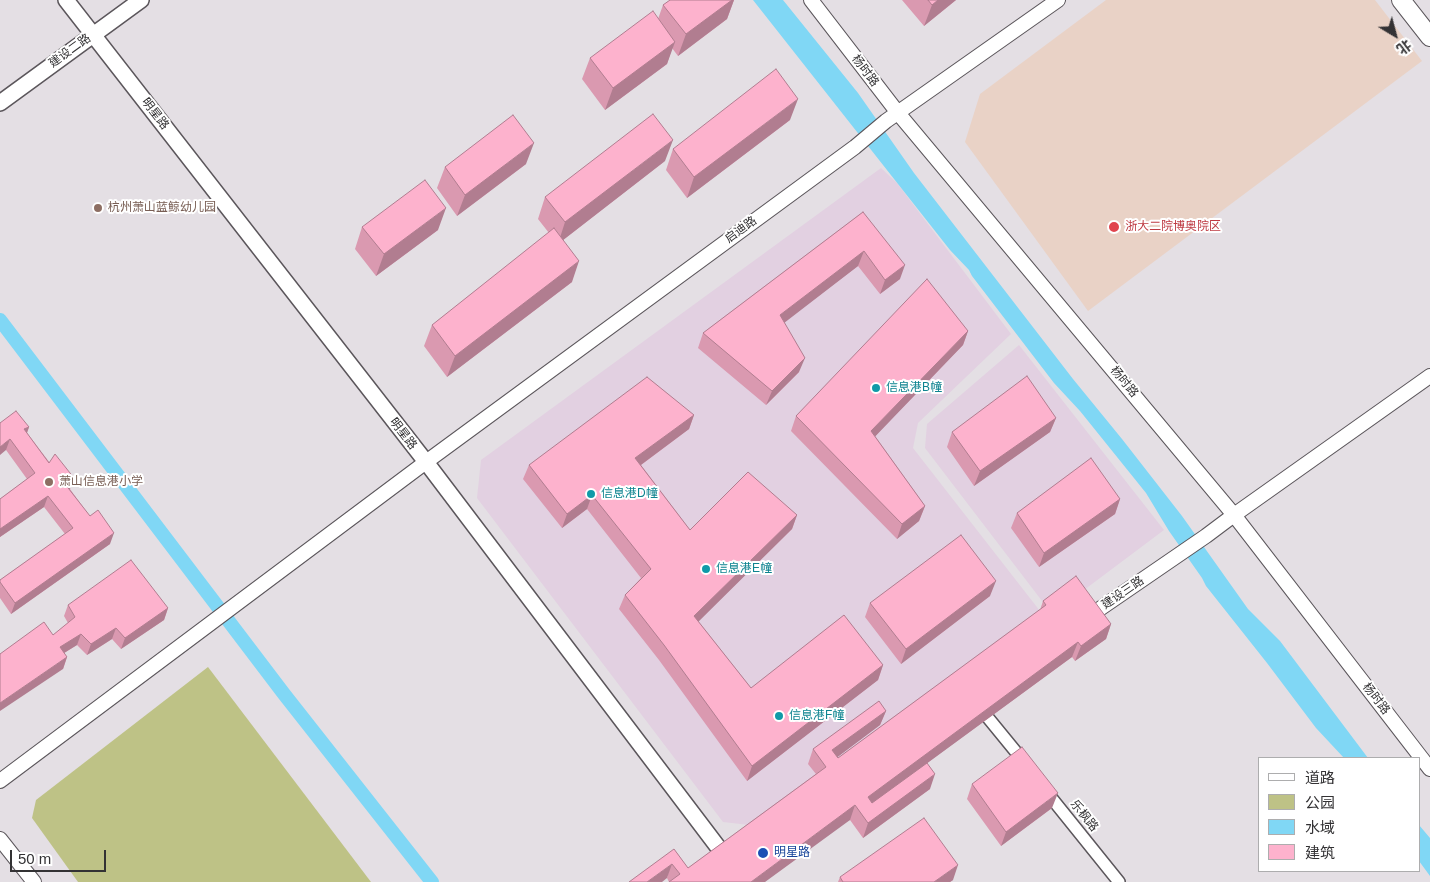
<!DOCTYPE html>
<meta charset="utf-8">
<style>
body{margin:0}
#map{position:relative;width:1430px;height:882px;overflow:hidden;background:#e4dfe4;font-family:Arial,"Noto Sans SC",sans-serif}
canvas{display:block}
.legend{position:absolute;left:1258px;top:757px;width:162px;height:115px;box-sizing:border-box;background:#fff;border:1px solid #adadae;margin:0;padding:6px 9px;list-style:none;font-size:15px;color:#333234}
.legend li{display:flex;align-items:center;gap:10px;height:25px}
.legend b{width:25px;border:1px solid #adadae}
.north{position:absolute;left:1370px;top:10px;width:50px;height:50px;-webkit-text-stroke:4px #fff;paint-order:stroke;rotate:143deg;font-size:14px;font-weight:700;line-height:20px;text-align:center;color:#333234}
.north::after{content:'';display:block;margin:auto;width:18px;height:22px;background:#333234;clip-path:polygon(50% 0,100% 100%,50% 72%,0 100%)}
.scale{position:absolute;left:10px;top:850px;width:96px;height:22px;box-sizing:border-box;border:2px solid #333234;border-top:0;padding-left:6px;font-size:15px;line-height:18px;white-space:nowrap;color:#333234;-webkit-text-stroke:4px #fff;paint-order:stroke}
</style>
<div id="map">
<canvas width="1430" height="882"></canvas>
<ul class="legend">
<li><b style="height:6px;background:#fff"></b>道路</li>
<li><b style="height:14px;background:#bec286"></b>公园</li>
<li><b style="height:14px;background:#80d7f5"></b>水域</li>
<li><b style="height:14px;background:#fdb2cd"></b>建筑</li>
</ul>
<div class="north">北</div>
<div class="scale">50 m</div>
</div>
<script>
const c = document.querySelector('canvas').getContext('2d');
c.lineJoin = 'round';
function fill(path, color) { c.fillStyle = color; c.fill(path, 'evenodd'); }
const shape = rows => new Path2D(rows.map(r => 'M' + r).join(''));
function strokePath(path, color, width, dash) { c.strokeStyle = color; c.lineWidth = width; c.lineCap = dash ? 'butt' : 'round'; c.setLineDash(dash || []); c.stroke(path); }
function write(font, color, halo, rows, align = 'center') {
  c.font = font + ' Arial,"Noto Sans SC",sans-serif'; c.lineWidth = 4; c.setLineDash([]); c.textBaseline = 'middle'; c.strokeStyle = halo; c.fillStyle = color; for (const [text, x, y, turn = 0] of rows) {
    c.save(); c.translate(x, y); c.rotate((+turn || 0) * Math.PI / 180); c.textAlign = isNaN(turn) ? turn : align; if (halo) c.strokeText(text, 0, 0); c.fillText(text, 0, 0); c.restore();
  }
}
const commercial = shape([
 [881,168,897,183,1011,334,918,423,913,448,1047,620,767,827,723,822,477,498,481,460],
 [1019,345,1164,530,1052,614,925,448,927,424]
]);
const medical = shape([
 [1106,0,1375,0,1422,61,1088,311,965,142,980,94]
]);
const green = shape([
 [208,667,371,882,78,882,32,818,36,800]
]);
const water = shape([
 [753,0,783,0,858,93,914,173,1073,379,1122,439,1182,516,1248,609,1280,641,1368,758,1344,758,1316,728,1267,663,1206,586,1202,578,1169,531,1146,493,1080,411,1054,383,972,276,969,270,950,250],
 [1419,825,1430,838,1430,876,1419,861]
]);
const canal = shape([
 [0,320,284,694,432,882]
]);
const minor = shape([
 [980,708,1025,763],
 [1045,790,1119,882]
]);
const tertiary = shape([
 [811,0,898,113,1234,515,1430,769],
 [1085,619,1206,536,1234,515,1430,376],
 [0,781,426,462,855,147,886,121,1058,0],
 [0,839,34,882]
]);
const secondary = shape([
 [66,0,426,462,730,863],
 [0,103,141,0]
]);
const primary = shape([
 [1401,0,1430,37]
]);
const wall = shape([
 [670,0,734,0,727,19,678,56,672,48,667,64,605,110,582,79,590,58,658,19,663,5],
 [902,0,956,0,924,26],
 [790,120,687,198,666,170,673,149],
 [665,161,563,240,572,282,447,377,424,346,432,325,549,233,538,219,545,197],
 [526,164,457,216,437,188,445,167],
 [863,212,900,279,880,294,858,266,784,322,799,372,766,405,698,348,703,333],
 [362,227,438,230,376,276,355,249],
 [968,331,963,345,875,436,925,506,919,521,897,539,791,431,796,416],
 [694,415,689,429,641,465,690,530,797,515,792,529,698,621,751,688,883,665,878,680,747,781,659,660,619,609,625,595,641,578,587,509,562,528,523,479,529,465],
 [1056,418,1050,432,974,486,947,447,952,432],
 [0,423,29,427,27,433,70,489,110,544,11,614,0,598,0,580,65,534,44,507,0,537,0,499,27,479,6,450],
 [1120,499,1115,514,1039,567,1011,528,1017,513],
 [990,596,901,664,865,617,870,603],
 [1043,601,1111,624,1106,639,1075,661,1072,657,927,763,930,789,863,838,850,820,669,882,667,878,674,849,688,868,816,774,808,764,813,749,886,711,880,725,837,757,838,758,1040,610],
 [68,605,168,608,164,620,121,649,112,639,87,655,77,645,64,653,67,657,63,669,53,635,68,623,64,616],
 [972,784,1052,808,1001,846,967,799],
 [840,877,953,880,950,882,838,882]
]);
const shadedWall = shape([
 [732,0,734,0,727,19,678,56,686,34],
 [938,0,956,0,924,26,932,5],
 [675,42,667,64,605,110,613,88],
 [798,99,790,120,687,198,694,177],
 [673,140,665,161,558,244,565,222],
 [534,143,526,164,457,216,465,195],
 [446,208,438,230,376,276,384,254],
 [864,251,858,266,775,330,780,315],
 [579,261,572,282,447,377,455,356],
 [905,265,900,279,880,294,885,280],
 [968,331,963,345,866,446,871,431],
 [805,358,799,372,766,405,772,391],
 [694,415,689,429,630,473,635,458],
 [1056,418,1050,432,974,486,980,471],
 [29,427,25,438,24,429],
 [10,439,6,450,0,455,0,447],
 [74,478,70,489,61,495,65,484],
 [592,495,587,509,562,528,567,514],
 [48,496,44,507,0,537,0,529],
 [1120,499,1115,514,1039,567,1044,553],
 [925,506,919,521,897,539,902,524],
 [797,515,792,529,689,631,694,616],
 [114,533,110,544,11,614,15,603],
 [996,581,990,596,901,664,906,649],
 [168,608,164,620,121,649,125,638],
 [1111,624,1106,639,1075,661,1081,646],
 [116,628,112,639,87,655,91,644],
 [81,634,77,645,56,658,60,647],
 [1078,642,1072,657,862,811,868,797],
 [67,657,63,669,0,711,0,703],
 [883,665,878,680,747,781,752,766],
 [886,711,880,725,827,765,832,750],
 [935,774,930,789,863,838,868,823],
 [1058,793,1052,808,1001,846,1006,832],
 [855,805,850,820,765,882,751,882],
 [672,864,667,878,662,882,647,882],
 [958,865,953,880,950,882,934,882]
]);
const building = shape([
 [670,0,732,0,686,34,663,5,670,0],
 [928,0,938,0,932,5,928,0],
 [653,11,675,42,613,88,590,58,653,11],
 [776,69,798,99,694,177,673,149,776,69],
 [653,114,673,140,565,222,545,197,653,114],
 [513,115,534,143,465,195,445,167,513,115],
 [425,180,446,208,384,254,362,227,425,180],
 [863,212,905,265,885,280,864,251,780,315,805,358,772,391,703,333,863,212],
 [554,228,579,261,455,356,432,325,554,228],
 [927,279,968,331,871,431,925,506,902,524,796,416,927,279],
 [1027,376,1056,418,980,471,952,432,1027,376],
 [647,377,694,415,635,458,690,530,748,472,797,515,694,616,751,688,844,615,883,665,752,766,664,645,625,595,651,569,592,495,567,514,529,465,647,377],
 [16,411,29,427,24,429,49,463,55,454,74,478,65,484,90,516,98,510,114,533,15,603,0,582,0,580,73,528,48,496,0,529,0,499,35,473,10,439,0,447,0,423,16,411],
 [1091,458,1120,499,1044,553,1017,513,1091,458],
 [961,535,996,581,906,649,870,603,961,535],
 [131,560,168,608,125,638,116,628,91,644,81,634,60,647,67,657,0,703,0,654,44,622,53,635,75,617,68,605,131,560],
 [1076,576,1111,624,1081,646,1078,642,868,797,872,803,927,763,935,774,868,823,855,805,751,882,669,882,680,874,672,864,647,882,629,882,674,849,688,868,826,767,813,749,879,701,886,711,832,750,838,758,1046,605,1043,601,1076,576],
 [1022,747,1058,793,1006,832,972,784,1022,747],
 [924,818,958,865,934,882,843,882,840,877,924,818]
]);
const markers = [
 [98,208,5,"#8d6e63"],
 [1114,227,6,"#e0444e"],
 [876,388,5,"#0f9aa8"],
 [49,482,5,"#8d6e63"],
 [591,494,5,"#0f9aa8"],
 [706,569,5,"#0f9aa8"],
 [779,716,5,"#0f9aa8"],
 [763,853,6,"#1a4fb4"]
];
const streetNames = [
 ["建设二路",70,51,-36],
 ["杨时路",865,71,53],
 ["明星路",155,114,52],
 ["启迪路",741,230,-36],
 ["杨时路",1124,382,50],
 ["明星路",403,434,52],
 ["建设三路",1123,593,-34],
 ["杨时路",1376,699,52],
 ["乐枫路",1084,816,51]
];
const educationNames = [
 ["杭州萧山蓝鲸幼儿园",108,208],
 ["萧山信息港小学",59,482]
];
const healthNames = [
 ["浙大二院博奥院区",1125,227]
];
const cultureNames = [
 ["信息港B幢",886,388],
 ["信息港D幢",601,494],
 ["信息港E幢",716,569],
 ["信息港F幢",789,716]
];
const transitNames = [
 ["明星路",774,853]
];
fill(commercial, '#e2d0e1');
fill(medical, '#e9d2c6');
fill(green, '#bec286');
fill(water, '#80d7f5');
strokePath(canal, '#80d7f5', 14);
strokePath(minor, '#5b565b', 14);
strokePath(tertiary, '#5b565b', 16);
strokePath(secondary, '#5b565b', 18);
strokePath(primary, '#5b565b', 20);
strokePath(minor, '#fff', 11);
strokePath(tertiary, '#fff', 14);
strokePath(secondary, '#fff', 15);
strokePath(primary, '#fff', 18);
fill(wall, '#da99b0');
fill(shadedWall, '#b17d90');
fill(building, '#fdb2cd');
strokePath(building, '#b17d90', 1);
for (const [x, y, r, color] of markers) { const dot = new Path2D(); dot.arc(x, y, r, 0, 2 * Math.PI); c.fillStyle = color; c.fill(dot); strokePath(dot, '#fff', 2); }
write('12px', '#333234', '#fff', streetNames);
write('12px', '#785e54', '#fff', educationNames, 'left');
write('12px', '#be3a42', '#fff', healthNames, 'left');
write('12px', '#0d838f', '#fff', cultureNames, 'left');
write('12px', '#164399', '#fff', transitNames, 'left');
</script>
